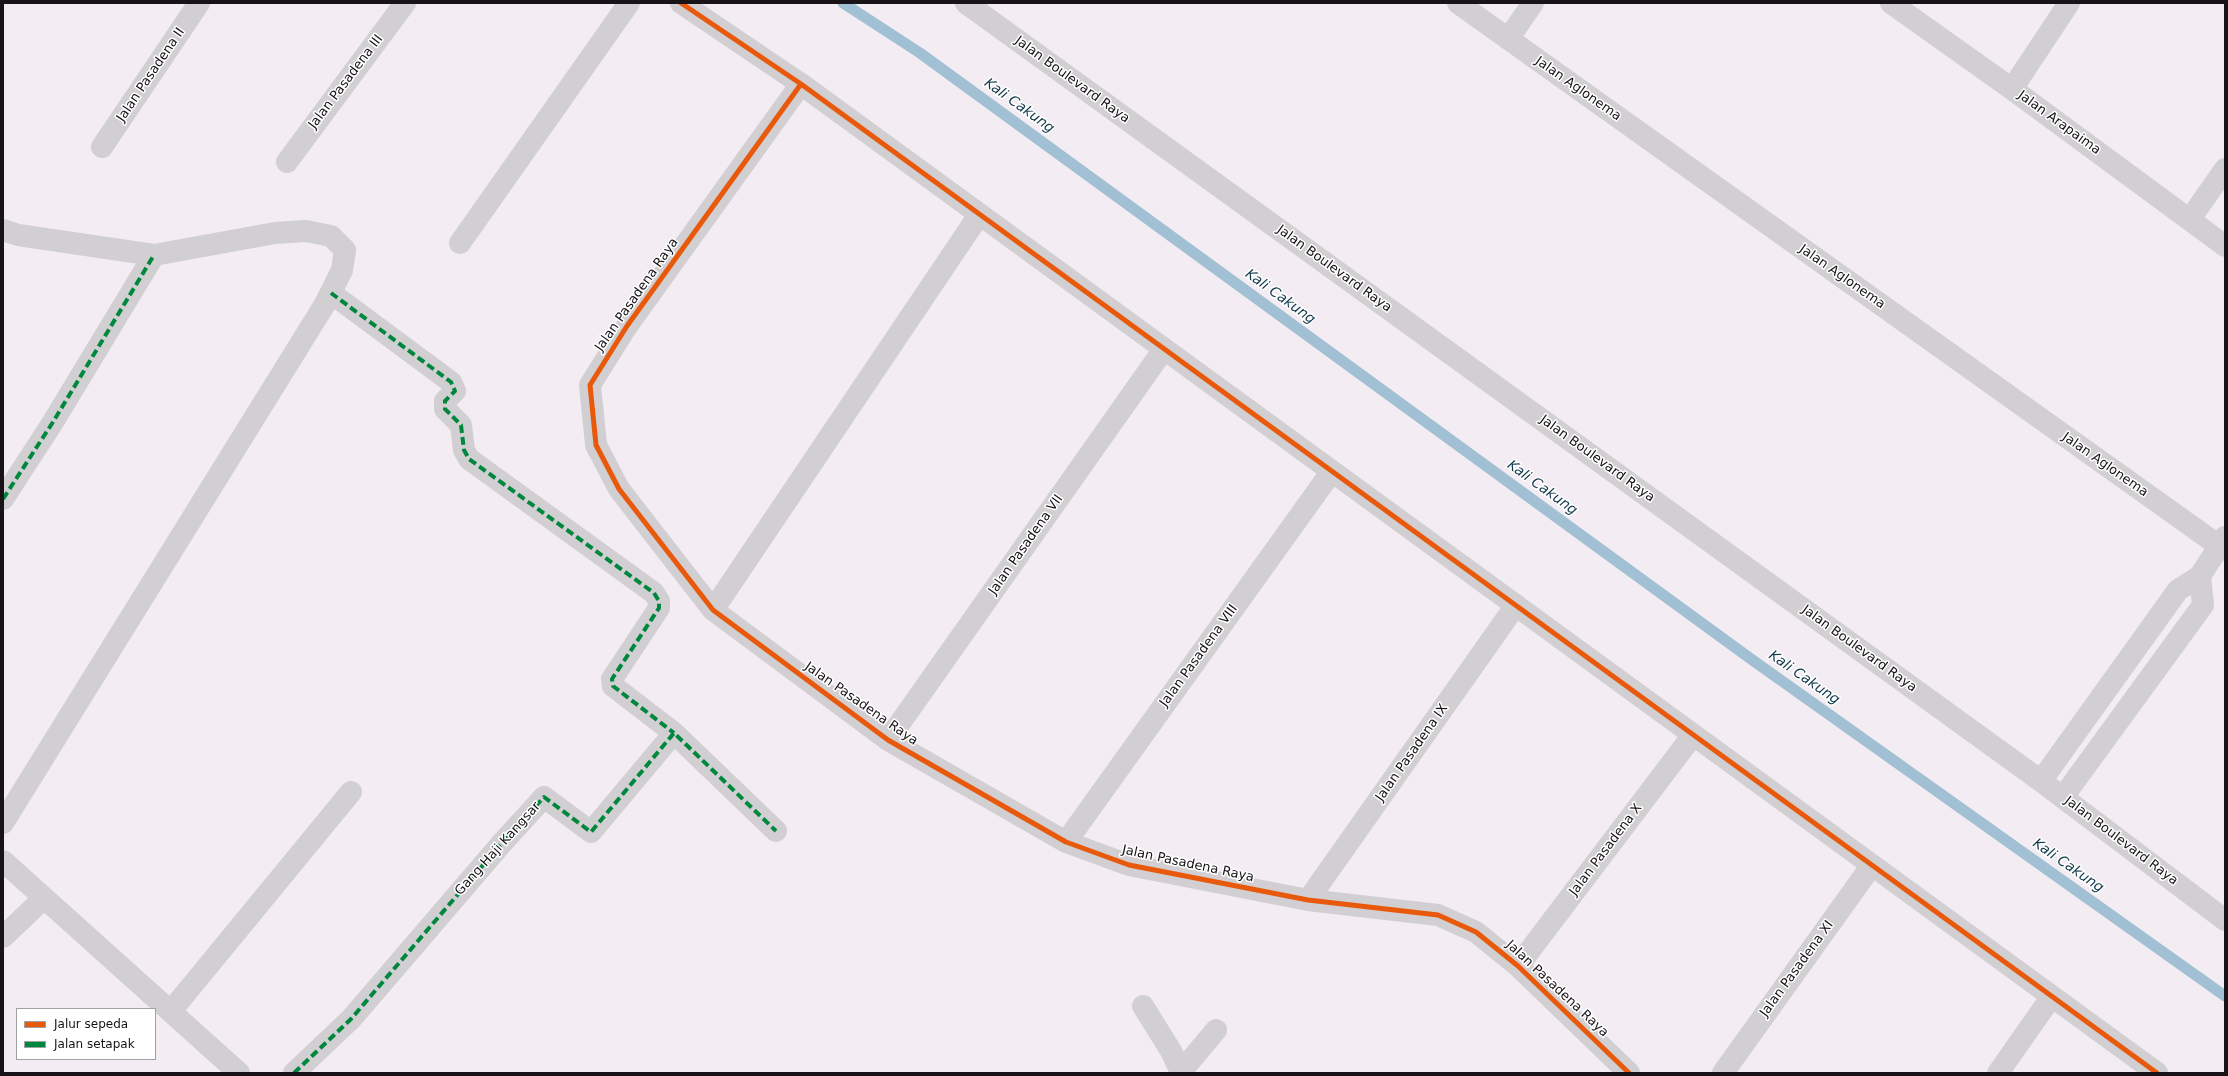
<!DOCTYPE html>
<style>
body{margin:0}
#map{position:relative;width:2228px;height:1076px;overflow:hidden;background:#f3ecf2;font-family:"DejaVu Sans",sans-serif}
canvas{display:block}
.frame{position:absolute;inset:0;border:4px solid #171317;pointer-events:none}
.legend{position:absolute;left:16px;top:1008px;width:140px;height:52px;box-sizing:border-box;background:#fff;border:1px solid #a2a1a2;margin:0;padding:5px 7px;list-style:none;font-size:12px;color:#171317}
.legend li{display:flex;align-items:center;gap:8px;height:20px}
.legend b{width:20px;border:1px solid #a2a1a2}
</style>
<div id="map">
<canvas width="2228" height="1076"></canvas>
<div class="frame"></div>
<ul class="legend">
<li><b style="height:5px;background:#e8590c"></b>Jalur sepeda</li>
<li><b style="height:5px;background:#00873e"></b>Jalan setapak</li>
</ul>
</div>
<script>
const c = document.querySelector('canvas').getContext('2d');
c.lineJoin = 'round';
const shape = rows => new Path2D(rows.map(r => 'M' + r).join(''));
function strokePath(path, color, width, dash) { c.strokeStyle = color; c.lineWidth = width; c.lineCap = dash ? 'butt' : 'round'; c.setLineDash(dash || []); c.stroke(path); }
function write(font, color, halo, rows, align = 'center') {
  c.font = font + ' "DejaVu Sans",sans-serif'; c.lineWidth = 3; c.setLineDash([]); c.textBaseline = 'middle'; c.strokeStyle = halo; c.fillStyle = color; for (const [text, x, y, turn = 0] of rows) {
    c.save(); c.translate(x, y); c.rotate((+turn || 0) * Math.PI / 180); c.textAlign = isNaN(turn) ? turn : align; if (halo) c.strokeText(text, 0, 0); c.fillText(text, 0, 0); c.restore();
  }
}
const stream = shape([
 [843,3,920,53,1751,659,2225,996]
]);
const minor = shape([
 [681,3,801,84,2157,1073],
 [966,3,2041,781,2225,920],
 [1458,3,2225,550],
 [1891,3,2012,89,2225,246],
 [1508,39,1533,3],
 [801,84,627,326,590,385,596,445,619,489,713,610,888,740,1066,842,1129,865,1308,900,1438,915,1476,932,1518,966,1629,1073],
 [2012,89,2069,3],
 [102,147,199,3],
 [287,162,405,3],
 [2190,219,2225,169],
 [3,230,18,235,154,255,275,233,306,231,331,236,345,250,342,270,325,304,3,823],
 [460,243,629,3],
 [331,293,451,382,455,391,445,401,445,409,461,425,464,450,469,459,654,593,659,601,659,608,612,679,613,686,674,733],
 [3,499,53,422,154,255],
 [713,610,979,215],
 [888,740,1164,349],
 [2041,781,2178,590,2200,576,2225,537],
 [2063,797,2203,605,2200,576],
 [1066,842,1332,471],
 [3,861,239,1073],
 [1308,900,1516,605],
 [3,937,43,899],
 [1518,966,1693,735],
 [1143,1006,1171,1051,1181,1072],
 [171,1011,351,792],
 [294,1073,351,1019,502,843,544,797,591,832,674,733,776,831],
 [1180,1073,1216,1030],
 [1723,1073,1872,865],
 [1998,1073,2052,996]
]);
const quiet = shape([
 [331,293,451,382,455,391,445,401,445,409,461,425,464,450,469,459,654,593,659,601,659,608,612,679,613,686,674,733],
 [3,499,53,422,154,255],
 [294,1073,351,1019,502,843,544,797,591,832,674,733,776,831]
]);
const cycleway = shape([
 [681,3,801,84,2157,1073],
 [801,84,627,326,590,385,596,445,619,489,713,610,888,740,1066,842,1129,865,1308,900,1438,915,1476,932,1518,966,1629,1073]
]);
const streetNames = [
 ["Jalan Pasadena II",151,75,-56],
 ["Jalan Boulevard Raya",1072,80,36],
 ["Jalan Pasadena III",346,82,-53],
 ["Jalan Aglonema",1578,89,35],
 ["Jalan Arapaima",2059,123,36],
 ["Jalan Boulevard Raya",1334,269,36],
 ["Jalan Aglonema",1842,277,35],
 ["Jalan Pasadena Raya",637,295,-55],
 ["Jalan Boulevard Raya",1597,459,36],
 ["Jalan Aglonema",2105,465,35],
 ["Jalan Pasadena VII",1026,545,-55],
 ["Jalan Boulevard Raya",1859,649,36],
 ["Jalan Pasadena VIII",1199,656,-54],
 ["Jalan Pasadena Raya",861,704,35],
 ["Jalan Pasadena IX",1412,753,-55],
 ["Jalan Boulevard Raya",2121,841,37],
 ["Gang Haji Kangsar",498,849,-48],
 ["Jalan Pasadena X",1606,850,-53],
 ["Jalan Pasadena Raya",1188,864,12],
 ["Jalan Pasadena XI",1797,969,-54],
 ["Jalan Pasadena Raya",1557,989,43]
];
const waterNames = [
 ["Kali Cakung",1019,106,36],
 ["Kali Cakung",1280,297,36],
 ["Kali Cakung",1542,488,36],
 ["Kali Cakung",1804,678,35],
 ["Kali Cakung",2068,866,35]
];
strokePath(stream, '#a2c0d3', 11);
strokePath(minor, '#d1cfd1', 22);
strokePath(quiet, '#00873e', 4, [8, 4]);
strokePath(cycleway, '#e8590c', 5);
write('13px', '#171317', '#fff', streetNames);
write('italic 14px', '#11394b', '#fff', waterNames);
</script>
